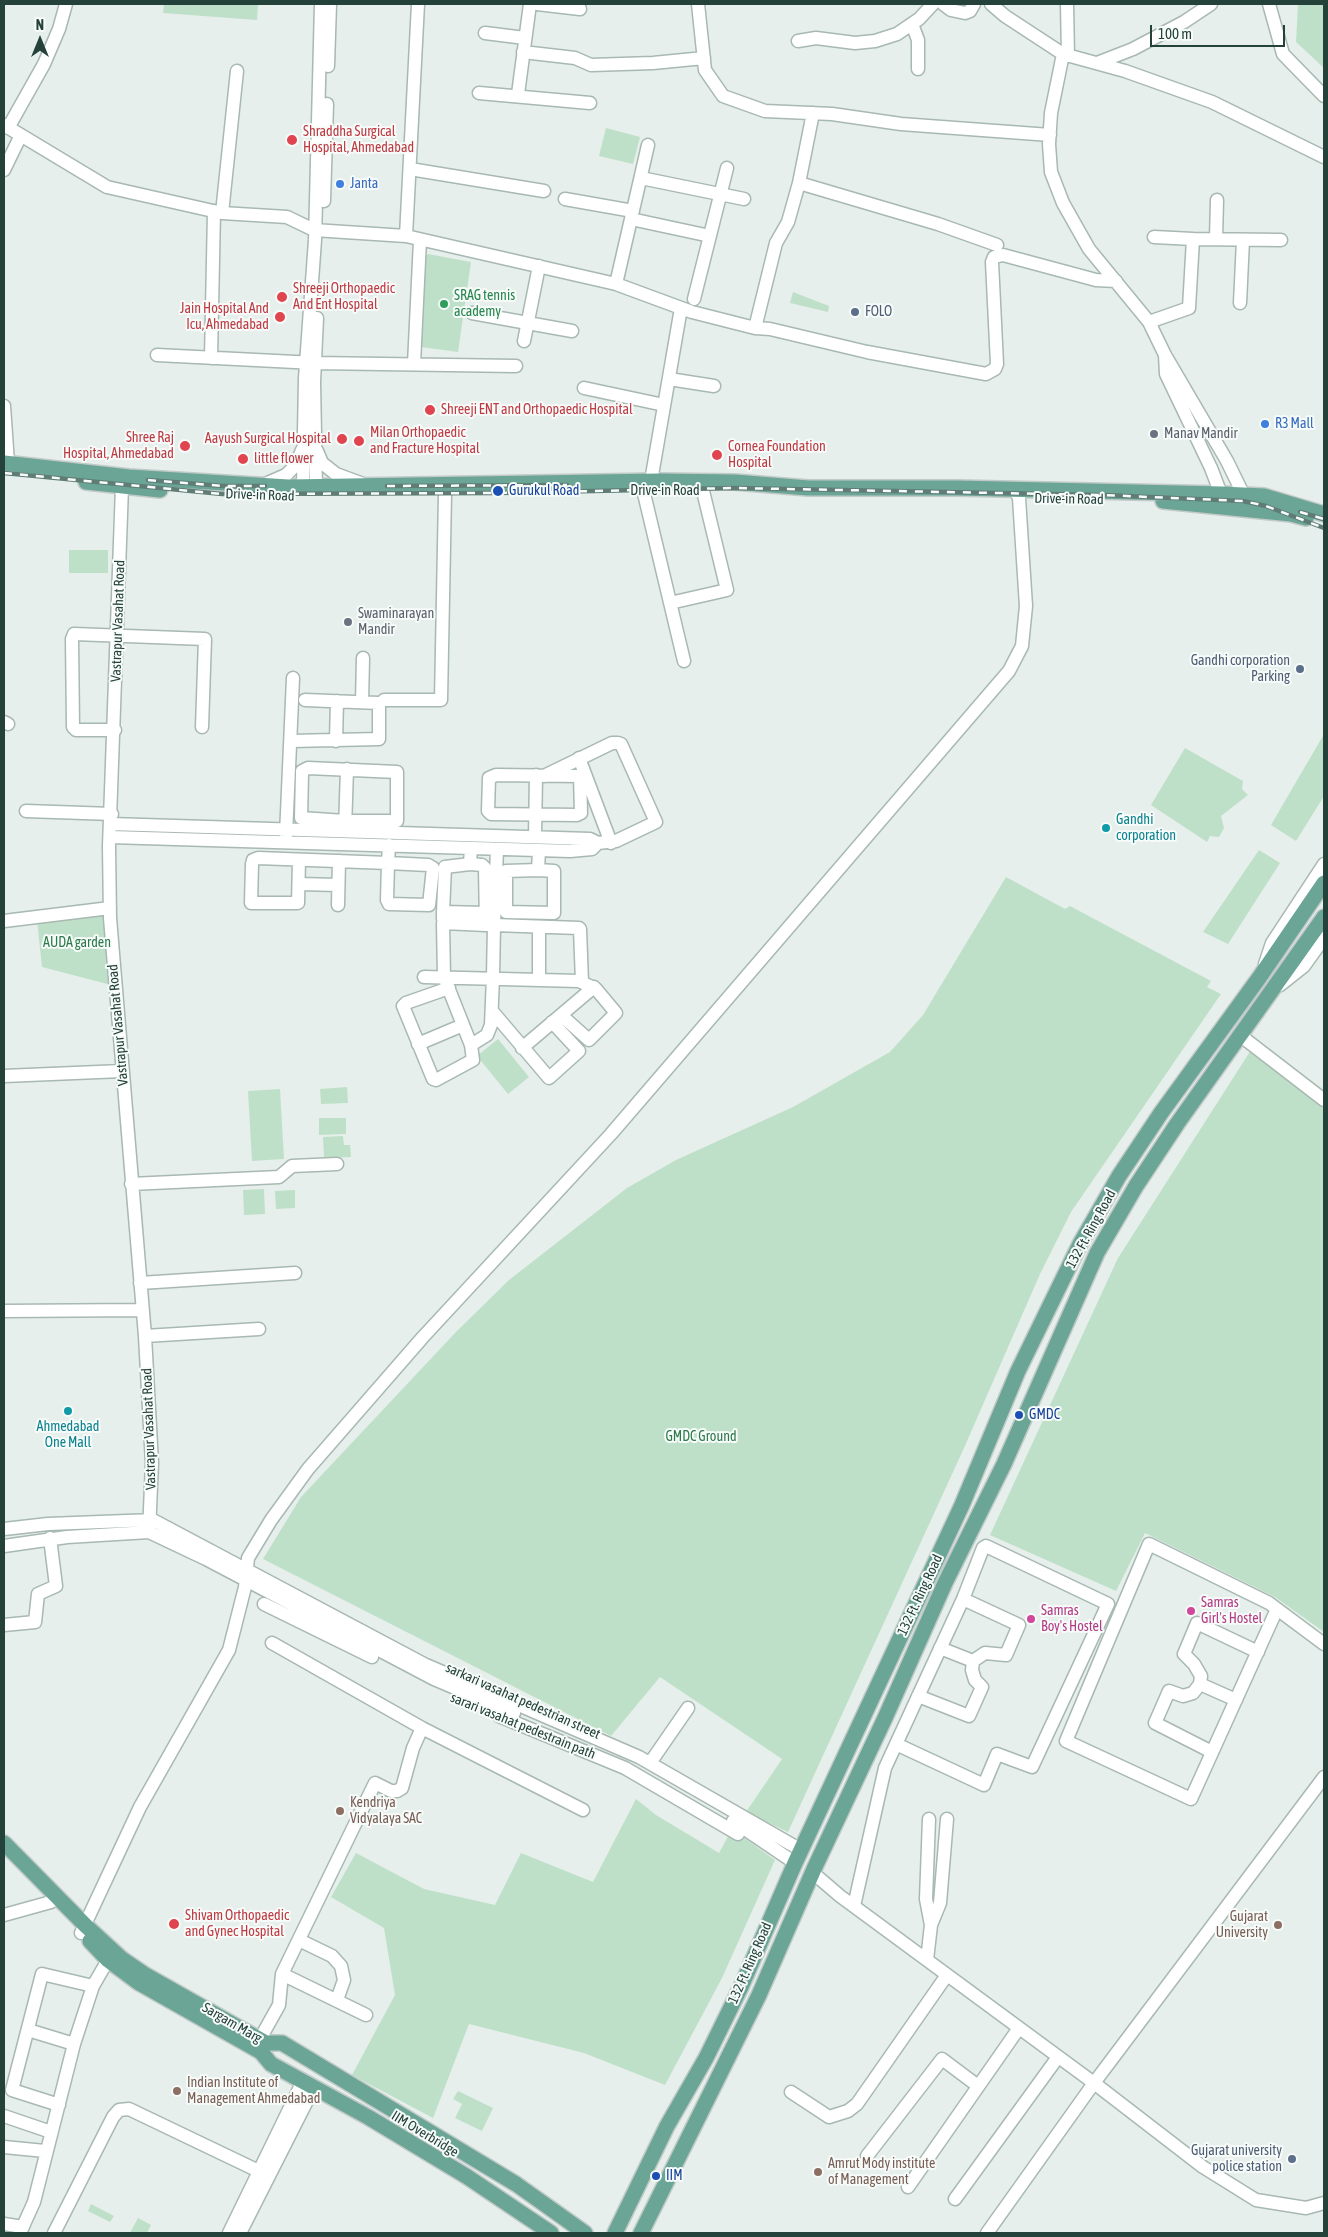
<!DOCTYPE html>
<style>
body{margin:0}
#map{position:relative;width:1328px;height:2237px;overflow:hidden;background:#e6efeb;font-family:"Asap Condensed",sans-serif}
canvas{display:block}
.frame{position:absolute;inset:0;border:5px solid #24423a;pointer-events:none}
.north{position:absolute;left:15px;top:15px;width:50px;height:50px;-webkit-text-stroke:4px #f7fbf9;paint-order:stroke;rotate:0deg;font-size:14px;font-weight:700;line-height:20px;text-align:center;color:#24423a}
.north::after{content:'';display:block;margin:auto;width:18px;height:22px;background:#24423a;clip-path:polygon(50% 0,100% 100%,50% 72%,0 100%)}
.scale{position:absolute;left:1150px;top:25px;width:135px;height:22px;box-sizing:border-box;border:2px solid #24423a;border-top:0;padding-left:6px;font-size:15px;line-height:18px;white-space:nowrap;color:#24423a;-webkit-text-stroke:4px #f7fbf9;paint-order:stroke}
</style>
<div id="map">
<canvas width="1328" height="2237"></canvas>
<div class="frame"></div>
<div class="north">N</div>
<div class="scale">100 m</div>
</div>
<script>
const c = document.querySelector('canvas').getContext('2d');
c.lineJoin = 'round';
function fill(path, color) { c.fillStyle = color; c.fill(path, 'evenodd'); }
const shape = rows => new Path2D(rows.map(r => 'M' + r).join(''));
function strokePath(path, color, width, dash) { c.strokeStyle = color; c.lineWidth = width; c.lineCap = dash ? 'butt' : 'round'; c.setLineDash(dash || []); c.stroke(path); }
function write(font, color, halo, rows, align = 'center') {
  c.font = font + ' "Asap Condensed",sans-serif'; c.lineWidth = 4; c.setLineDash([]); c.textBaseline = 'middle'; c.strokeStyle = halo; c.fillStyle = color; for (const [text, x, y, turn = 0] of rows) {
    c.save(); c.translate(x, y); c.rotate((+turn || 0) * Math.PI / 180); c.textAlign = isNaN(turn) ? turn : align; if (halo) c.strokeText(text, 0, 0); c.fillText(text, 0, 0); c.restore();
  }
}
const green = shape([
 [164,4,258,4,257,20,163,13],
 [1298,4,1324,4,1324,68,1296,42],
 [606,128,640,137,633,164,599,156],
 [428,254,471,262,458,352,421,347,424,258],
 [793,292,829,306,828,312,790,303],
 [69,550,108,550,108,573,69,573],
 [1324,734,1324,796,1296,841,1271,825],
 [1185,748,1243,781,1242,789,1248,795,1221,816,1224,828,1219,837,1210,836,1207,842,1151,805],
 [1259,850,1280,863,1228,944,1203,932],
 [1006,877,1065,909,1070,906,1211,981,1207,987,1221,994,1071,1212,1040,1274,964,1448,788,1832,746,1812,782,1759,660,1677,611,1736,263,1559,301,1497,455,1333,509,1280,627,1188,676,1160,793,1107,890,1052,923,1015],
 [103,906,115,986,42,967,37,920],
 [498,1039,529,1077,508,1094,477,1056],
 [1251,1050,1324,1109,1324,1632,1275,1597,1145,1533,1116,1591,990,1535,1118,1258],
 [347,1087,348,1103,321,1104,320,1089],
 [280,1089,284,1159,252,1161,248,1091],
 [319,1118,346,1118,346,1134,319,1135],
 [343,1136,344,1145,350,1145,351,1157,324,1158,323,1137],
 [264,1189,265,1214,244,1215,243,1190],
 [295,1190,295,1208,276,1209,275,1191],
 [636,1799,656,1815,719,1853,732,1829,775,1860,722,1978,665,2085,584,2053,469,2024,433,2118,352,2075,395,1995,384,1928,331,1897,356,1853,424,1889,495,1905,521,1853,593,1882],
 [458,2091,493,2108,482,2131,455,2118,462,2104,453,2099],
 [91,2204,114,2216,110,2222,88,2211],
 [138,2218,151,2225,147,2233,130,2233]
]);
const minor = shape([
 [537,4,580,9],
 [698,4,705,70,723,96,765,111,832,114,901,124,1050,135],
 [943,4,951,10,965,13,970,11,974,4],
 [991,4,1005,16,1063,54,1125,71,1212,102,1324,157],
 [1067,4,1068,56],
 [1269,4,1283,54,1324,96],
 [912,24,918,40,918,69],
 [485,33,525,38],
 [798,41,816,38,855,43,875,41,897,34,919,19,933,4],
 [523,52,575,58,591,65,653,63,704,58],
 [1063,54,1051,113,1049,144,1051,172,1063,203,1089,249,1149,322,1165,355,1227,461,1247,502],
 [1097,63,1133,49,1184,22,1211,4],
 [328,66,330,4],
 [479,93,590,103],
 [518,94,530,4],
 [4,125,107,187,222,213,287,217,314,230,406,236,616,284,692,312,755,328,770,329,867,352,986,374,995,369,997,364,992,262,994,257,1003,255,1096,280,1116,281],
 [8,128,44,64,59,29,66,4],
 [410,169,544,191],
 [4,170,21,135],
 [641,178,744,199],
 [799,183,938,224,997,245],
 [565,199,633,211],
 [324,201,327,104],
 [222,213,237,71],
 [631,219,710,236],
 [406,236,418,4],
 [1154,237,1193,239],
 [1216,239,1217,200],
 [616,284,648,145],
 [694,299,727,168],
 [1240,303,1243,240],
 [472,313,572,331],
 [1149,322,1189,308,1193,239,1281,240],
 [755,328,776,243,788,222,799,183,813,113],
 [524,341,539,266],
 [157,355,315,363,516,366],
 [1165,355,1166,374,1211,468,1224,502],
 [211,358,214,211],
 [414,364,420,240],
 [669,379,714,386],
 [584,388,664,405],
 [4,406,8,463],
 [317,451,322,463,336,474,363,484],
 [641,481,684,661],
 [651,481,681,308],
 [263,485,286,475,296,465,302,450],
 [122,487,109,846,110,918,145,1336,152,1463,149,1532],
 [303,487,305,378,315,240,321,4],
 [316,487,314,382,317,318],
 [670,603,727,590,703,491],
 [384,700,441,700,445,494],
 [362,702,363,658],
 [4,722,8,724],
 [115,730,76,730,73,727,72,639,74,634,205,639,202,727],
 [291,741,379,739,379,703,305,700],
 [336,741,337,701],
 [579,758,611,843],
 [308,768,397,772,397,821,345,821,301,818,302,774,302,771,308,768],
 [496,775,580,776,581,813,577,815,491,814,488,811,489,778,496,775],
 [26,811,112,814],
 [111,824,590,839,598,843,616,841,656,822,621,744,618,743,612,743,544,776],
 [345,829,347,769],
 [286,835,293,678],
 [110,837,570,851,592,849,598,843],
 [535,837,536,775],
 [471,848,470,864,482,865,485,868,486,925],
 [497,849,494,925,493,977,491,1025,487,1035,471,1045,444,977,443,923,486,925,494,925,579,928,580,929,582,982],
 [299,860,298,903,251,903,252,864,253,860,258,858,388,863,387,900,389,904,429,905,433,868,428,865,388,863,389,845],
 [538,870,506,871,506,912,554,913,554,871,538,870,539,850],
 [299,884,338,885],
 [338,905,339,861],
 [443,912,445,867,470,864],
 [443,919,443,912,486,913],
 [4,921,110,908],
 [1265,964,1272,943,1324,864],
 [424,977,579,981,596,989,616,1013,589,1040,561,1015],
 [539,979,539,927],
 [1280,985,1304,966,1324,938],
 [449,988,406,1003,403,1006,433,1079,436,1080,473,1060,471,1045],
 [492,1011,549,1078,579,1051,552,1022],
 [1241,1036,1324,1100],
 [418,1044,463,1025],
 [522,1048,594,987],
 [4,1076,122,1071],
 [131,1184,279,1177,292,1166,337,1164],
 [140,1283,295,1273],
 [4,1311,142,1310],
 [145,1336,259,1329],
 [4,1529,48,1524,153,1520,426,1665,639,1757,801,1850],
 [4,1546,67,1537,149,1532,206,1559,434,1679,514,1713],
 [264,1604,372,1657],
 [1277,1609,1191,1799,1066,1741,1149,1544,1269,1603,1277,1609,1324,1644],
 [4,1625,35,1622,38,1594,56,1586,50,1538],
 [272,1643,422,1728],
 [940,1648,973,1661],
 [1200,1684,1236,1700],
 [918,1696,969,1716,982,1687,975,1680,972,1670,973,1661,985,1653,1006,1655,1019,1625,963,1599],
 [499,1716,625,1768,738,1834],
 [1212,1752,1155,1723,1169,1691,1183,1696,1193,1693,1200,1684,1201,1676,1194,1664,1184,1654,1197,1623,1258,1652],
 [650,1763,688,1708],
 [929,1819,926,1899,931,1925],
 [733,1821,795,1863],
 [812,1872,840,1896,1094,2083,1324,1777],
 [854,1906,885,1768,963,1599,983,1548,986,1546,1108,1604,1032,1767,997,1754,984,1785,896,1744],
 [4,1915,51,1902],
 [81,1933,140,1807,229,1650,245,1587,248,1558,271,1520,308,1469,423,1337,611,1134,1009,671,1022,646,1026,606,1019,498,1015,489],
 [299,1940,332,1956,341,1966,344,1980,337,2000],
 [927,1960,931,1925,940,1903,947,1819],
 [282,1974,366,2015],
 [28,2030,74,2044],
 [260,2039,279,2005,282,1974,375,1783,391,1791,397,1791,402,1788,413,1748,422,1728,583,1810],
 [791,2092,829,2117,848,2111,857,2104,947,1975],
 [59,2105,12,2090,42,1974,93,1986],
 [4,2116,51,2132],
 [4,2147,45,2151],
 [867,2156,942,2059,978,2086],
 [908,2187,1019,2028],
 [955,2199,1058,2057],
 [4,2224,23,2227],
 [20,2233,34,2202,74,2044,93,1986,108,1960,114,1953],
 [54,2233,113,2117,119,2110,129,2109,269,2176],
 [229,2233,303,2081],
 [240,2233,314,2087],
 [987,2233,1094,2083,1203,2167,1256,2200,1306,2208,1324,2203]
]);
const major = shape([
 [4,463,129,477,288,487,659,481,735,482,808,488,957,488,1222,494,1264,496,1324,514],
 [86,482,160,490],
 [1163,501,1291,514,1306,518],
 [4,1843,86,1926,122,1959,144,1974,266,2043,282,2043,516,2184,585,2233],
 [90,1941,108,1960,139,1983,261,2052,271,2064,368,2117,466,2176,551,2233],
 [615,2233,667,2126,706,2058,741,1987,795,1863,962,1505,1018,1371,1080,1244,1119,1176,1161,1113,1259,978,1324,883],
 [641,2233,759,1995,814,1869,885,1718,945,1583,1004,1464,1097,1253,1136,1186,1177,1124,1324,917]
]);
const rail = shape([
 [4,473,222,494,499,493,735,488,1103,495,1243,501,1266,506,1324,528],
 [148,480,223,486,265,486],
 [387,486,567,485],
 [1300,512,1324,519]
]);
const markers = [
 [292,140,6,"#e0444e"],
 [340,184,5,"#3f7fe0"],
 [282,297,6,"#e0444e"],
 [444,304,5,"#2e9e5b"],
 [855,312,5,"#5c6f8a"],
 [280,317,6,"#e0444e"],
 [430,410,6,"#e0444e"],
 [1265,424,5,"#3f7fe0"],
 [1154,434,5,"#6b7280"],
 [342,439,6,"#e0444e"],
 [359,441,6,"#e0444e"],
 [185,446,6,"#e0444e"],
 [717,455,6,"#e0444e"],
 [243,459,6,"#e0444e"],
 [498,491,6,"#1a4fb4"],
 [348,622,5,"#6b7280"],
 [1300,669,5,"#5c6f8a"],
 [1106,828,5,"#0f9aa8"],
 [68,1411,5,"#0f9aa8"],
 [1019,1415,5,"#1a4fb4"],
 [1191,1611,5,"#d1479c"],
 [1031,1619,5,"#d1479c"],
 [340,1811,5,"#8d6e63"],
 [174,1924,6,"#e0444e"],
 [1278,1925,5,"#8d6e63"],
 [177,2091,5,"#8d6e63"],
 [1292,2159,5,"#5c6f8a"],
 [818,2172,5,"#8d6e63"],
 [656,2176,5,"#1a4fb4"]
];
const healthNames = [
 ["Shraddha Surgical",303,132],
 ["Hospital, Ahmedabad",303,148],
 ["Shreeji Orthopaedic",293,289],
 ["And Ent Hospital",293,305],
 ["Jain Hospital And",269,309,"right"],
 ["Icu, Ahmedabad",269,325,"right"],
 ["Shreeji ENT and Orthopaedic Hospital",441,410],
 ["Milan Orthopaedic",370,433],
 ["and Fracture Hospital",370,449],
 ["Shree Raj",174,438,"right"],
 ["Hospital, Ahmedabad",174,454,"right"],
 ["Aayush Surgical Hospital",331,439,"right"],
 ["Cornea Foundation",728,447],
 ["Hospital",728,463],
 ["little flower",254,459],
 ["Shivam Orthopaedic",185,1916],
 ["and Gynec Hospital",185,1932]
];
const shopNames = [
 ["Janta",350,184],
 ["R3 Mall",1275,424]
];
const leisureNames = [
 ["SRAG tennis",454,296],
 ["academy",454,312]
];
const serviceNames = [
 ["FOLO",865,312,"left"],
 ["Gandhi corporation",1290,661],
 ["Parking",1290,677],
 ["Gujarat university",1282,2151],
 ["police station",1282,2167]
];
const worshipNames = [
 ["Manav Mandir",1164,434],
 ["Swaminarayan",358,614],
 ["Mandir",358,630]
];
const transitNames = [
 ["Gurukul Road",509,491],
 ["GMDC",1029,1415],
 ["IIM",666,2176]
];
const streetNames = [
 ["Drive-in Road",665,491],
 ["Drive-in Road",260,495,2],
 ["Drive-in Road",1069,499,1],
 ["Vastrapur Vasahat Road",118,621,-88],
 ["Vastrapur Vasahat Road",118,1025,-95],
 ["132 Ft. Ring Road",1091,1229,-61],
 ["Vastrapur Vasahat Road",149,1429,-92],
 ["132 Ft. Ring Road",920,1595,-65],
 ["sarkari vasahat pedestrian street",523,1701,24],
 ["sarari vasahat pedestrain path",523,1726,22],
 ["132 Ft. Ring Road",750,1963,-66],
 ["Sargam Marg",232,2023,30],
 ["IIM Overbridge",425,2134,31]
];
const cultureNames = [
 ["Gandhi",1116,820],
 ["corporation",1116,836],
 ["Ahmedabad",68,1427,"center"],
 ["One Mall",68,1443,"center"]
];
const parkNames = [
 ["AUDA garden",77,943],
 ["GMDC Ground",701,1437]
];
const hotelNames = [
 ["Samras",1201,1603],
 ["Girl's Hostel",1201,1619],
 ["Samras",1041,1611],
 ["Boy's Hostel",1041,1627]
];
const educationNames = [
 ["Kendriya",350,1803],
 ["Vidyalaya SAC",350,1819],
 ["Gujarat",1268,1917,"right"],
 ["University",1268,1933,"right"],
 ["Indian Institute of",187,2083],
 ["Management Ahmedabad",187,2099],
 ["Amrut Mody institute",828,2164],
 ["of Management",828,2180]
];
fill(green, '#bfe0c8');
strokePath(minor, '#a8b8b2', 15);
strokePath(major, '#c2cac8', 18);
strokePath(minor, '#fff', 12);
strokePath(major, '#6aa596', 15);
strokePath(rail, '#5f7d75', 4.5);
strokePath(rail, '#f7fbf9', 2.5, [8]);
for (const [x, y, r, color] of markers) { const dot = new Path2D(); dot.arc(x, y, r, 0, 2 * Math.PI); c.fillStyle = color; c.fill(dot); strokePath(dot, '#f7fbf9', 2); }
write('14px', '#be3a42', '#f7fbf9', healthNames, 'left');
write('14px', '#366cbe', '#f7fbf9', shopNames, 'left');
write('14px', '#27864d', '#f7fbf9', leisureNames, 'left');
write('14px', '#4e5e75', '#f7fbf9', serviceNames, 'right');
write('14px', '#5b616d', '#f7fbf9', worshipNames, 'left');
write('14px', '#164399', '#f7fbf9', transitNames, 'left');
write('14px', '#24423a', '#f7fbf9', streetNames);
write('14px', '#0d838f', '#f7fbf9', cultureNames, 'left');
write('14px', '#2d7a4b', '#f7fbf9', parkNames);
write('14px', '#b23c85', '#f7fbf9', hotelNames, 'left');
write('14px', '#785e54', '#f7fbf9', educationNames, 'left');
</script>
